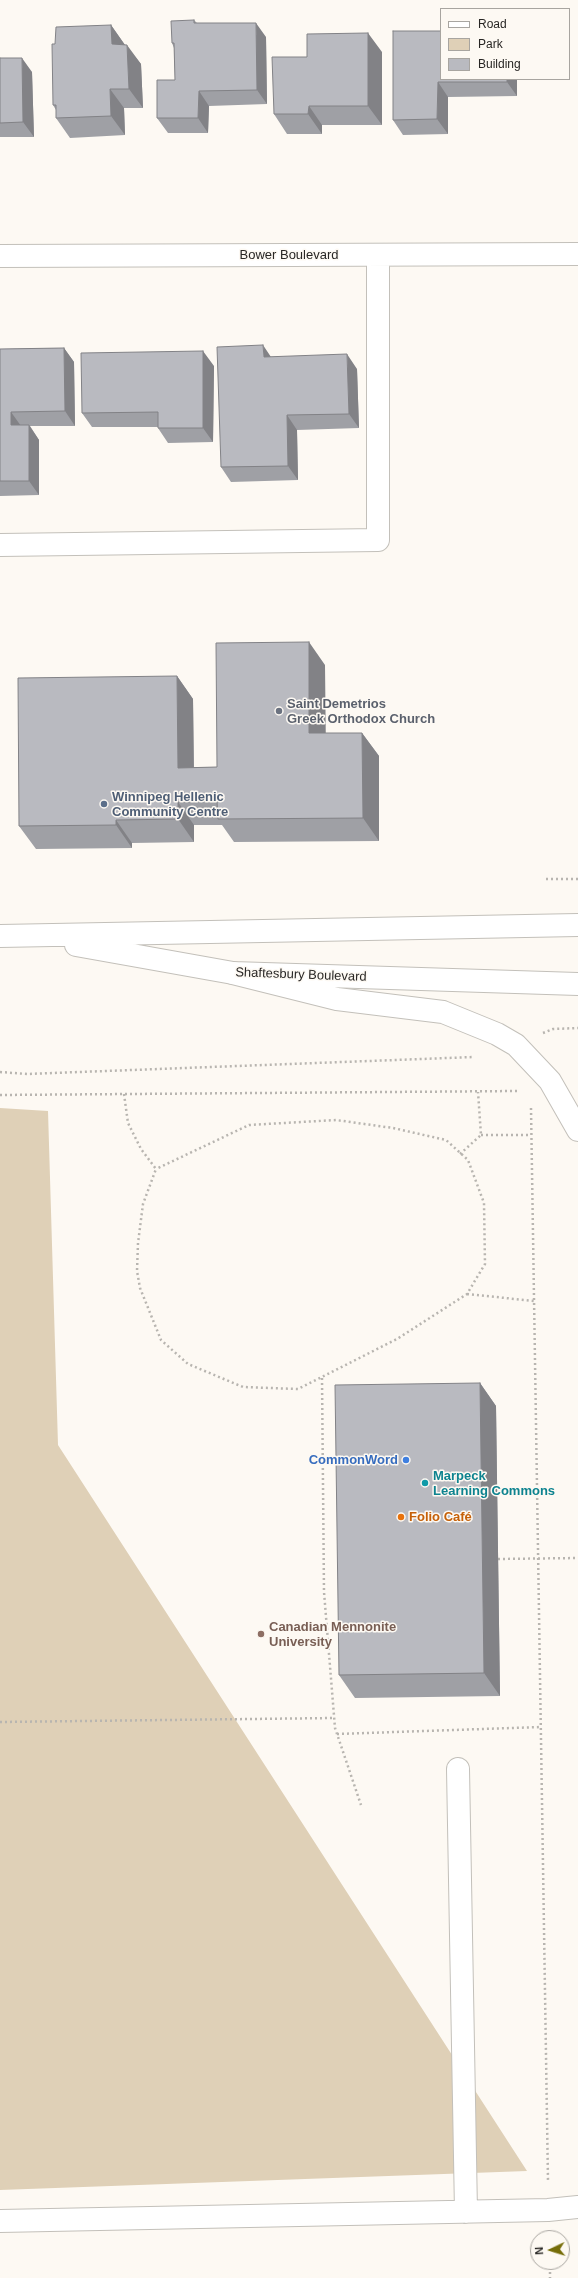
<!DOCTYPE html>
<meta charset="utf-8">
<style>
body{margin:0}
#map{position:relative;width:578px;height:2278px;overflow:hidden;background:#fdf9f3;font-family:Arial,sans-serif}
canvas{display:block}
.legend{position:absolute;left:440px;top:8px;width:130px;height:72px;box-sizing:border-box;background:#fdf9f3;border:1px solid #a8a5a0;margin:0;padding:5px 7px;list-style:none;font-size:12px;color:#282624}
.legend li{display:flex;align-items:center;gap:8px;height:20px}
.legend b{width:20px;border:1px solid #a8a5a0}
.north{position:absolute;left:530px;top:2230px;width:40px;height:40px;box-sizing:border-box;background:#fdf9f3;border:1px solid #a8a5a0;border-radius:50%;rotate:266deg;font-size:11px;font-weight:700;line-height:16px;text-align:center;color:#282624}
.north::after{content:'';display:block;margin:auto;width:14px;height:18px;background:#766d09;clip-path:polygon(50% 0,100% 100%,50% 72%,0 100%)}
</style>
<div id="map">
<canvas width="578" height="2278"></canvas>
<ul class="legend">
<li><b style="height:5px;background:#fff"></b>Road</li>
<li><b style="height:11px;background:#dfd0b7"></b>Park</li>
<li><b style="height:11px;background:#b9bac0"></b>Building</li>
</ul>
<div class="north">N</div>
</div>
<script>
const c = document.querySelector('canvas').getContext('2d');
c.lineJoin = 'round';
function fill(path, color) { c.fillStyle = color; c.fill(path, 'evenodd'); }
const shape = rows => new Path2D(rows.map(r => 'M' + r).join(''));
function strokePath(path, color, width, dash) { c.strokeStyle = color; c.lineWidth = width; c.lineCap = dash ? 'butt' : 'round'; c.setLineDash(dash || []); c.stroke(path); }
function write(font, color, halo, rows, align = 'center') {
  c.font = font + ' Arial,sans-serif'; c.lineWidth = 3; c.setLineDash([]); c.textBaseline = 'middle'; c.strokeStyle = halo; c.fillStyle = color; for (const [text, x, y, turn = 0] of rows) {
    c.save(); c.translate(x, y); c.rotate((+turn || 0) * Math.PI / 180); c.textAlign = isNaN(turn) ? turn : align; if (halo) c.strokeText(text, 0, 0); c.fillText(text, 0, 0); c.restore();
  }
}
const green = shape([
 [0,1108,48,1111,58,1445,527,2171,0,2190]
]);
const path = shape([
 [546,879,578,879],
 [543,1033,553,1029,578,1028],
 [0,1072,27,1074,474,1057],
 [124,1094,128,1123,141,1149,156,1169,143,1204,138,1243,137,1271,140,1288,161,1340,188,1364,243,1387,298,1389,397,1339,467,1294,485,1264,484,1203,468,1160,446,1140,393,1128,336,1120,249,1125,156,1169],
 [0,1095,518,1091],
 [531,1108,548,2181],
 [481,1135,531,1135],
 [460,1154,481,1135,478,1092],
 [467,1294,534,1301],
 [322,1378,324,1592,335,1728,361,1805],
 [0,1722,334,1718],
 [337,1734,541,1727],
 [550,2262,550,2278]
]);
const minor = shape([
 [0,256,578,254],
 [0,545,378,540,378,255],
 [0,936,578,925],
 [76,945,233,973,578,984],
 [458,1769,466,2212],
 [0,2221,548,2210,578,2207]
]);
const major = shape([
 [233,973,337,999,443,1012,497,1034,516,1045,550,1081,578,1130]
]);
const pathBridge = shape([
 [498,1559,578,1558]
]);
const wall = shape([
 [194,20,197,23,266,37,267,104,209,106,208,133,168,133,157,118,175,80,174,48,172,43],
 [111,25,125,45,141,64,143,108,124,108,125,135,70,138,56,118,56,110,53,105,55,44],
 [382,52,382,125,322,125,322,134,287,134,274,114,307,57],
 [0,58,32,72,34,137,0,137],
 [441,79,517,79,517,96,448,97,448,134,403,135,393,120],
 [64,348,74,362,75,426,30,426,39,440,39,495,0,496,0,349],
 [271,357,357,369,359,428,297,430,298,480,231,482,221,467],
 [214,366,213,442,168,443,158,428,158,427,92,427,82,413],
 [325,665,325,733,362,733,379,756,379,841,234,842,222,825,194,825,194,842,132,843,132,848,36,849,19,826,177,676,193,699,194,767,217,767],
 [480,1383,496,1406,500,1696,355,1698,339,1675]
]);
const shadedWall = shape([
 [256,23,266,37,267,104,257,90],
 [111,25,125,45,112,44],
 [368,33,382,52,382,125,368,106],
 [127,45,141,64,143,108,129,89],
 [22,58,32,72,34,137,23,122],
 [507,79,517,79,517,96,507,82],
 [438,82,448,97,448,134,437,119],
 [110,89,124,108,125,135,111,116],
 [199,91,209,106,208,133,198,118],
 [309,106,322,125,322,134,308,114],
 [263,345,273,360,264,357],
 [64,348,74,362,75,426,65,411],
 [203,351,214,366,213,442,203,428],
 [347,354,357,369,359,428,349,414],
 [11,412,21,426,11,425],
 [287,415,297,430,298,480,288,466],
 [29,425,39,440,39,495,29,481],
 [309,642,325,665,326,756,309,733],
 [177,676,193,699,194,791,178,768],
 [362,733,379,756,379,841,363,818],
 [178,802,194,825,194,842,178,819],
 [116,820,132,843,132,848,116,825],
 [480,1383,496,1406,500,1696,484,1673]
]);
const building = shape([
 [194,20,194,23,256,23,257,90,199,91,198,118,157,118,157,80,175,80,174,43,172,43,171,21,194,20],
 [111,25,112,44,127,45,129,89,110,89,111,116,56,118,56,105,53,105,52,44,55,44,56,27,111,25],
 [393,31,441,31,441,79,507,79,507,82,438,82,437,119,393,120,393,31],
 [368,33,368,106,309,106,308,114,274,114,272,57,307,57,307,34,368,33],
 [0,58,22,58,23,122,0,123,0,58],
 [263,345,264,357,347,354,349,414,287,415,288,466,221,467,217,347,263,345],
 [64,348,65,411,11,412,11,425,29,425,29,481,0,481,0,349,64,348],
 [203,351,203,428,158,428,158,412,82,413,81,353,203,351],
 [309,642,309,733,362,733,363,818,218,819,217,801,178,802,178,819,116,820,116,825,19,826,18,678,177,676,178,768,217,767,216,643,309,642],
 [480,1383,484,1673,339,1675,335,1385,480,1383]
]);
const markers = [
 [279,711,4,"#6b7280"],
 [104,804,4,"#5c6f8a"],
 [406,1460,4,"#3f7fe0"],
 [425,1483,4,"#0f9aa8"],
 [401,1517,4,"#e8710a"],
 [261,1634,4,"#8d6e63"]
];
const streetNames = [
 ["Bower Boulevard",289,255],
 ["Shaftesbury Boulevard",301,975,2]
];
const worshipNames = [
 ["Saint Demetrios",287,704],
 ["Greek Orthodox Church",287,719]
];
const serviceNames = [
 ["Winnipeg Hellenic",112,797],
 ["Community Centre",112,812]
];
const shopNames = [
 ["CommonWord",398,1460]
];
const cultureNames = [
 ["Marpeck",433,1476],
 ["Learning Commons",433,1491]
];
const foodNames = [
 ["Folio Café",409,1517]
];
const educationNames = [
 ["Canadian Mennonite",269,1627],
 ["University",269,1642]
];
fill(green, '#dfd0b7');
strokePath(minor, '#c3c0ba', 24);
strokePath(major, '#c3c0ba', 24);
strokePath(path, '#b8b5b0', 2.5, [2, 3]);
strokePath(minor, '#fff', 22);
strokePath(major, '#fff', 22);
strokePath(pathBridge, '#b8b5b0', 2.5, [2, 3]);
fill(wall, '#9fa0a5');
fill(shadedWall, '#828286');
fill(building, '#b9bac0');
strokePath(building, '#828286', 1);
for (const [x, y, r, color] of markers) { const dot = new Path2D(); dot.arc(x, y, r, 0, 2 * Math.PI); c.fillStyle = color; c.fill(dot); strokePath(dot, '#fdf9f3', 1.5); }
write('13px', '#282624', '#fdf9f3', streetNames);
write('bold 13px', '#5b616d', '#fdf9f3', worshipNames, 'left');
write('bold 13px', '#4e5e75', '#fdf9f3', serviceNames, 'left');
write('bold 13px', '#366cbe', '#fdf9f3', shopNames, 'right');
write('bold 13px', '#0d838f', '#fdf9f3', cultureNames, 'left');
write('bold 13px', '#c56008', '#fdf9f3', foodNames, 'left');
write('bold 13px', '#785e54', '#fdf9f3', educationNames, 'left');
</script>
